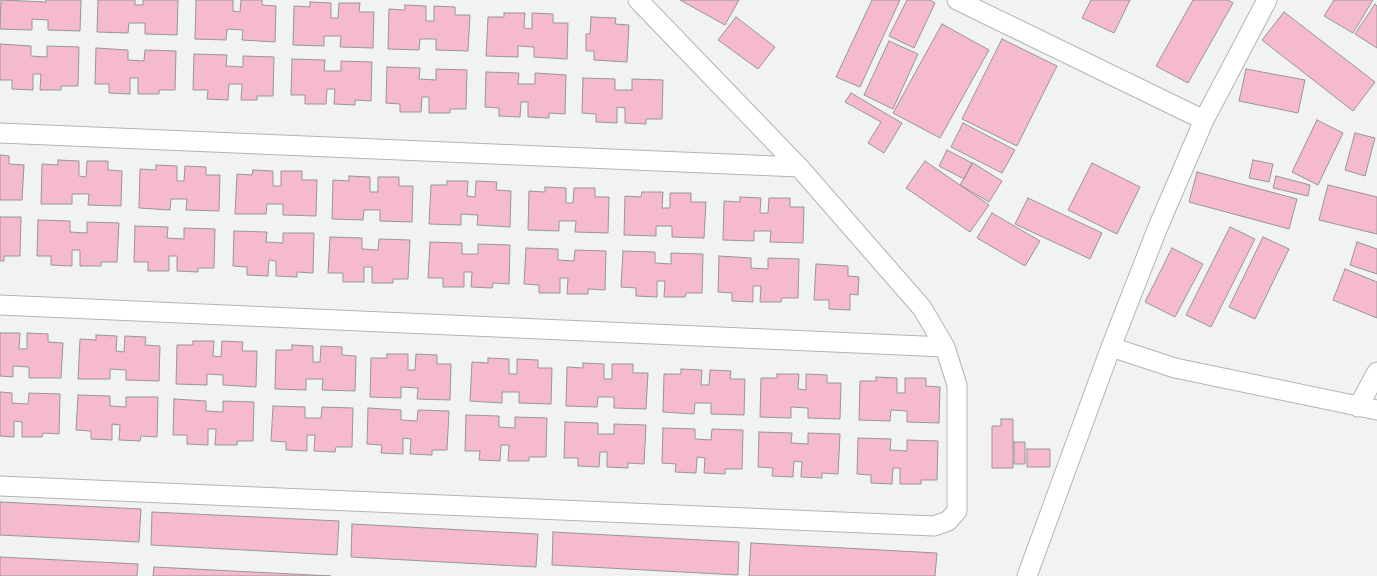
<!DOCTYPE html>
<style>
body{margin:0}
canvas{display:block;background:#f0f2f4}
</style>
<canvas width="1377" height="576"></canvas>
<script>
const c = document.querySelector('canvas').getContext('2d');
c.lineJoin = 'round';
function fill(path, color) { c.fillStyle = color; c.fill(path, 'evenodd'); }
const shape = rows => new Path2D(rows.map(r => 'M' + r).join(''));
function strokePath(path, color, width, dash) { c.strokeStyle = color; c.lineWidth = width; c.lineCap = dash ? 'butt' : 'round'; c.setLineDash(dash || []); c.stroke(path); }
const building = shape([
 [1,0,46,2,46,0,81,0,80,31,48,30,48,20,32,19,32,30,0,29,1,0],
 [98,0,135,0,135,5,143,5,143,0,178,0,177,35,145,34,145,23,129,23,128,33,97,32,98,0],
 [196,0,233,0,233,11,240,12,241,0,262,0,262,5,276,6,275,42,242,40,243,30,227,29,226,40,195,39,196,0],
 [680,0,739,0,725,25,680,0],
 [872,0,900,0,860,87,836,77,872,0],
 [907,0,930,0,935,3,914,48,889,36,907,0],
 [1091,0,1130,0,1114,33,1082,18,1091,0],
 [1193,0,1228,0,1233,3,1188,83,1156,66,1193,0],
 [1334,0,1373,0,1353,33,1324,16,1334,0],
 [310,2,331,3,331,18,338,18,339,3,360,3,359,12,374,12,373,48,340,47,341,36,324,36,324,46,293,45,294,6,310,7,310,2],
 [1375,4,1377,6,1377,48,1355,34,1375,4],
 [405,5,426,6,426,21,434,21,434,6,455,7,455,15,470,15,468,51,436,50,436,39,420,39,419,50,388,49,389,9,405,10,405,5],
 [1284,12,1375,82,1353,111,1262,40,1284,12],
 [504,13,525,13,524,28,532,29,532,13,553,14,553,23,568,23,567,59,534,57,534,47,518,46,518,57,486,56,488,17,504,17,504,13],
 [591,17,616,18,615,24,629,25,627,62,594,60,594,51,586,51,586,34,590,34,591,17],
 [736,17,775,47,758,69,718,40,736,17],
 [942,24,989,50,940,138,893,113,942,24],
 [1002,39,1057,66,1017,146,962,119,1002,39],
 [889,41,918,54,893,109,864,95,889,41],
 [0,44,31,46,31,56,47,57,47,46,79,47,78,86,61,86,61,90,40,90,41,74,33,74,33,90,12,89,12,80,0,80,0,44],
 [96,48,128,50,128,60,144,61,145,50,176,51,175,90,159,90,159,94,138,94,138,78,130,78,130,94,109,93,109,84,95,84,96,48],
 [194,54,227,55,226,66,243,67,243,56,274,57,273,96,257,96,257,100,241,100,242,84,229,84,228,100,207,99,208,90,193,90,194,54],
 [292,59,325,60,324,71,341,71,341,61,372,62,371,101,355,100,355,105,334,104,335,89,327,89,326,104,305,104,305,95,291,95,292,59],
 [387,67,420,68,419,79,436,80,436,69,467,70,466,109,450,109,450,113,429,113,429,97,422,97,421,112,400,112,400,104,386,103,387,67],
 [1246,69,1305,80,1298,113,1239,101,1246,69],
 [486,72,519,73,518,84,535,84,535,73,566,75,565,114,549,113,549,118,528,117,528,102,521,102,520,117,499,116,499,108,485,107,486,72],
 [583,78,615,79,615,90,632,90,632,79,663,80,662,119,646,119,646,124,625,123,625,108,617,107,617,123,596,122,596,114,582,113,583,78],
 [851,93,902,123,884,153,868,143,881,122,845,102,851,93],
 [1317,120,1343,133,1318,185,1292,172,1317,120],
 [963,123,1015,150,1002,173,951,147,963,123],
 [1355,133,1375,138,1365,176,1345,170,1355,133],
 [947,150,972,163,964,179,939,166,947,150],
 [0,155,9,156,9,164,24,165,22,200,0,200,0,155],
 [58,160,79,161,79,176,86,177,87,161,108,161,108,170,122,171,121,206,88,205,89,194,72,194,72,204,41,204,42,164,58,165,58,160],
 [1253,160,1273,164,1269,182,1249,178,1253,160],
 [925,161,989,205,970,232,906,188,925,161],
 [973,163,1002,181,989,202,960,185,973,163],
 [1092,163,1140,187,1117,234,1068,210,1092,163],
 [156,165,177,166,177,181,184,181,185,166,206,167,206,175,220,175,219,211,186,210,187,199,171,199,170,210,139,208,140,169,156,170,156,165],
 [253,170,273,171,273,186,281,186,281,171,302,171,302,180,317,180,316,216,283,215,283,204,267,204,266,214,235,214,237,174,252,175,253,170],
 [1197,172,1297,199,1289,229,1189,202,1197,172],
 [349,176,370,177,370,192,378,192,378,177,399,177,399,186,413,186,412,222,380,221,380,210,364,210,363,220,332,219,333,180,349,181,349,176],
 [1276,176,1310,185,1308,196,1273,188,1276,176],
 [447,181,468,181,467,196,475,197,476,181,497,182,496,190,511,191,510,227,477,225,478,215,461,214,461,225,429,224,431,185,447,185,447,181],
 [1328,185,1377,197,1377,234,1319,220,1328,185],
 [545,187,566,188,566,203,573,203,574,188,595,188,595,197,609,197,608,233,575,232,576,221,559,221,559,231,528,230,529,191,545,192,545,187],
 [642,192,663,192,662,208,670,208,670,193,691,193,691,202,706,202,704,238,672,237,672,226,656,226,656,236,624,235,625,196,641,197,642,192],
 [740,197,761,198,760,213,768,213,769,198,790,198,790,207,804,207,803,243,770,242,771,231,754,231,754,241,723,240,724,201,740,202,740,197],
 [1028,198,1102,233,1090,259,1015,224,1028,198],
 [992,213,1040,241,1025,266,977,238,992,213],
 [0,217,21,217,20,256,4,256,4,261,0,261,0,217],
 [38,220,70,221,70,232,87,233,87,222,119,223,117,262,101,262,101,266,80,266,80,250,72,250,72,266,51,265,51,256,37,256,38,220],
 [135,226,168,227,167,238,184,239,184,228,215,229,214,268,198,268,198,272,177,271,177,256,169,256,169,271,148,271,148,262,134,262,135,226],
 [1230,227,1255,239,1211,327,1186,315,1230,227],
 [234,231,267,232,266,242,283,243,283,233,314,233,313,273,297,272,297,277,276,276,276,261,269,260,268,276,247,275,247,267,233,266,234,231],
 [330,237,362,238,362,249,378,250,379,239,410,240,408,279,393,279,393,283,372,283,372,267,364,267,364,282,343,282,343,273,328,273,330,237],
 [1263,237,1289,249,1255,319,1229,307,1263,237],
 [430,242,462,243,462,254,478,254,478,244,510,245,509,284,493,283,492,288,471,287,472,272,464,272,464,287,443,287,443,278,428,278,430,242],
 [1357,242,1377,249,1377,274,1350,265,1357,242],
 [526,248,558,249,558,260,574,261,575,250,606,251,605,290,588,289,588,294,567,294,568,278,560,278,560,293,539,293,539,285,524,284,526,248],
 [1172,248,1203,264,1175,317,1145,302,1172,248],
 [623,251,655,252,655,263,671,264,671,253,703,254,702,293,686,293,685,297,664,297,665,281,657,281,657,297,636,296,636,288,621,287,623,251],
 [719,256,751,258,751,268,768,269,768,258,799,259,798,298,782,298,781,302,760,302,761,286,753,286,753,302,732,301,732,293,718,292,719,256],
 [816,264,848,266,848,276,859,277,858,295,850,294,850,310,829,309,829,300,814,300,816,264],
 [1345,269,1377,282,1377,318,1333,300,1345,269],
 [0,333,20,333,19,349,27,349,27,333,48,334,48,342,63,343,61,378,29,378,29,367,13,366,13,377,0,376,0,333],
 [96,335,117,336,116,351,124,352,125,336,146,337,145,345,160,346,159,381,126,380,126,370,110,369,110,379,78,379,80,339,96,340,96,335],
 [193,341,214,341,213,356,221,357,222,341,243,342,242,351,257,351,256,387,223,385,223,375,207,374,207,385,176,384,177,345,193,345,193,341],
 [292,345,313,346,313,362,320,362,321,346,342,347,342,355,356,356,355,391,322,390,323,379,306,379,306,390,275,389,276,350,292,350,292,345],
 [387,354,408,354,408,370,415,370,416,354,437,355,437,364,451,364,450,400,417,399,418,388,401,387,401,398,370,397,371,358,387,358,387,354],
 [488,358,509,359,509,374,517,374,517,359,538,360,538,368,552,368,551,404,519,403,519,392,502,392,502,403,470,401,472,362,488,363,488,358],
 [583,363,604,364,604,379,612,379,612,364,633,364,633,373,648,373,646,409,614,408,614,397,598,397,597,407,566,406,567,367,583,368,583,363],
 [681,369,702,370,701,385,709,385,710,370,731,371,730,379,745,379,744,415,711,414,711,403,695,403,694,414,663,412,664,374,681,374,681,369],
 [777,374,799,374,798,389,806,390,806,374,827,375,827,383,841,383,840,419,808,418,808,408,791,407,791,418,760,417,761,378,777,378,777,374],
 [876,377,897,378,897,393,905,393,905,378,926,378,926,386,940,387,939,423,907,422,907,411,891,410,890,421,859,420,860,381,876,381,876,377],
 [0,392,12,393,12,403,28,404,29,393,60,394,59,434,43,433,42,437,22,437,22,422,14,421,14,437,0,436,0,392],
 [78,395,110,396,110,406,126,407,126,397,158,397,157,437,141,436,140,441,119,440,120,425,112,424,112,440,91,439,91,431,76,430,78,395],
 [174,399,206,401,206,411,223,412,223,401,254,402,253,441,237,441,237,445,215,445,216,429,208,429,208,445,187,444,187,435,173,435,174,399],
 [273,406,305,407,305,418,321,418,322,407,353,408,352,447,336,447,335,452,314,451,315,435,307,435,307,451,286,450,286,442,271,441,273,406],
 [368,408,401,410,401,420,417,421,418,410,449,411,447,450,432,450,432,455,410,454,411,439,403,438,403,454,381,453,382,445,367,444,368,408],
 [466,415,499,416,499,427,515,428,515,417,547,418,546,457,529,457,529,461,508,461,509,445,501,445,500,461,479,460,480,451,465,451,466,415],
 [1001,419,1013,419,1013,468,992,468,992,426,1001,426,1001,419],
 [565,422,598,423,598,434,614,434,614,424,646,425,644,464,628,463,628,468,607,467,607,452,600,452,599,467,578,466,578,458,564,458,565,422],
 [663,428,695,429,695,439,711,440,712,429,743,430,742,469,725,469,725,474,704,473,705,458,697,457,696,473,675,472,676,464,662,463,663,428],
 [759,432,792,433,791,443,808,444,808,433,840,434,838,474,822,473,822,478,801,477,802,462,794,461,793,477,772,476,773,468,758,467,759,432],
 [858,438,891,439,890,450,907,451,907,440,938,441,937,480,921,480,921,484,900,484,900,468,893,468,892,484,871,483,871,475,857,474,858,438],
 [1014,442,1025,442,1025,464,1014,464,1014,442],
 [1027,449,1050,449,1050,467,1027,467,1027,449],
 [0,502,141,509,139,542,0,535,0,502],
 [152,512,339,521,337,555,151,545,152,512],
 [352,524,538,534,536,567,351,557,352,524],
 [553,532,739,542,738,575,552,565,553,532],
 [751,543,937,553,935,576,749,576,751,543],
 [0,557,138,564,137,576,0,576,0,557],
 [154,567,331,576,153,576,154,567]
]);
const street = shape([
 [957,0,1204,120],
 [0,133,799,167],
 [0,305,945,347],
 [1111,347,1175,368,1377,410],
 [1358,407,1377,372],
 [0,486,934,526,948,521,957,511,957,385,945,347,922,308,799,167,638,0],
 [1027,576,1111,347,1158,227,1204,120,1267,0]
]);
fill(building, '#f5b9d0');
strokePath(building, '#989697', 1);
strokePath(street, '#b3b4b6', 21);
strokePath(street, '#fff', 19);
</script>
